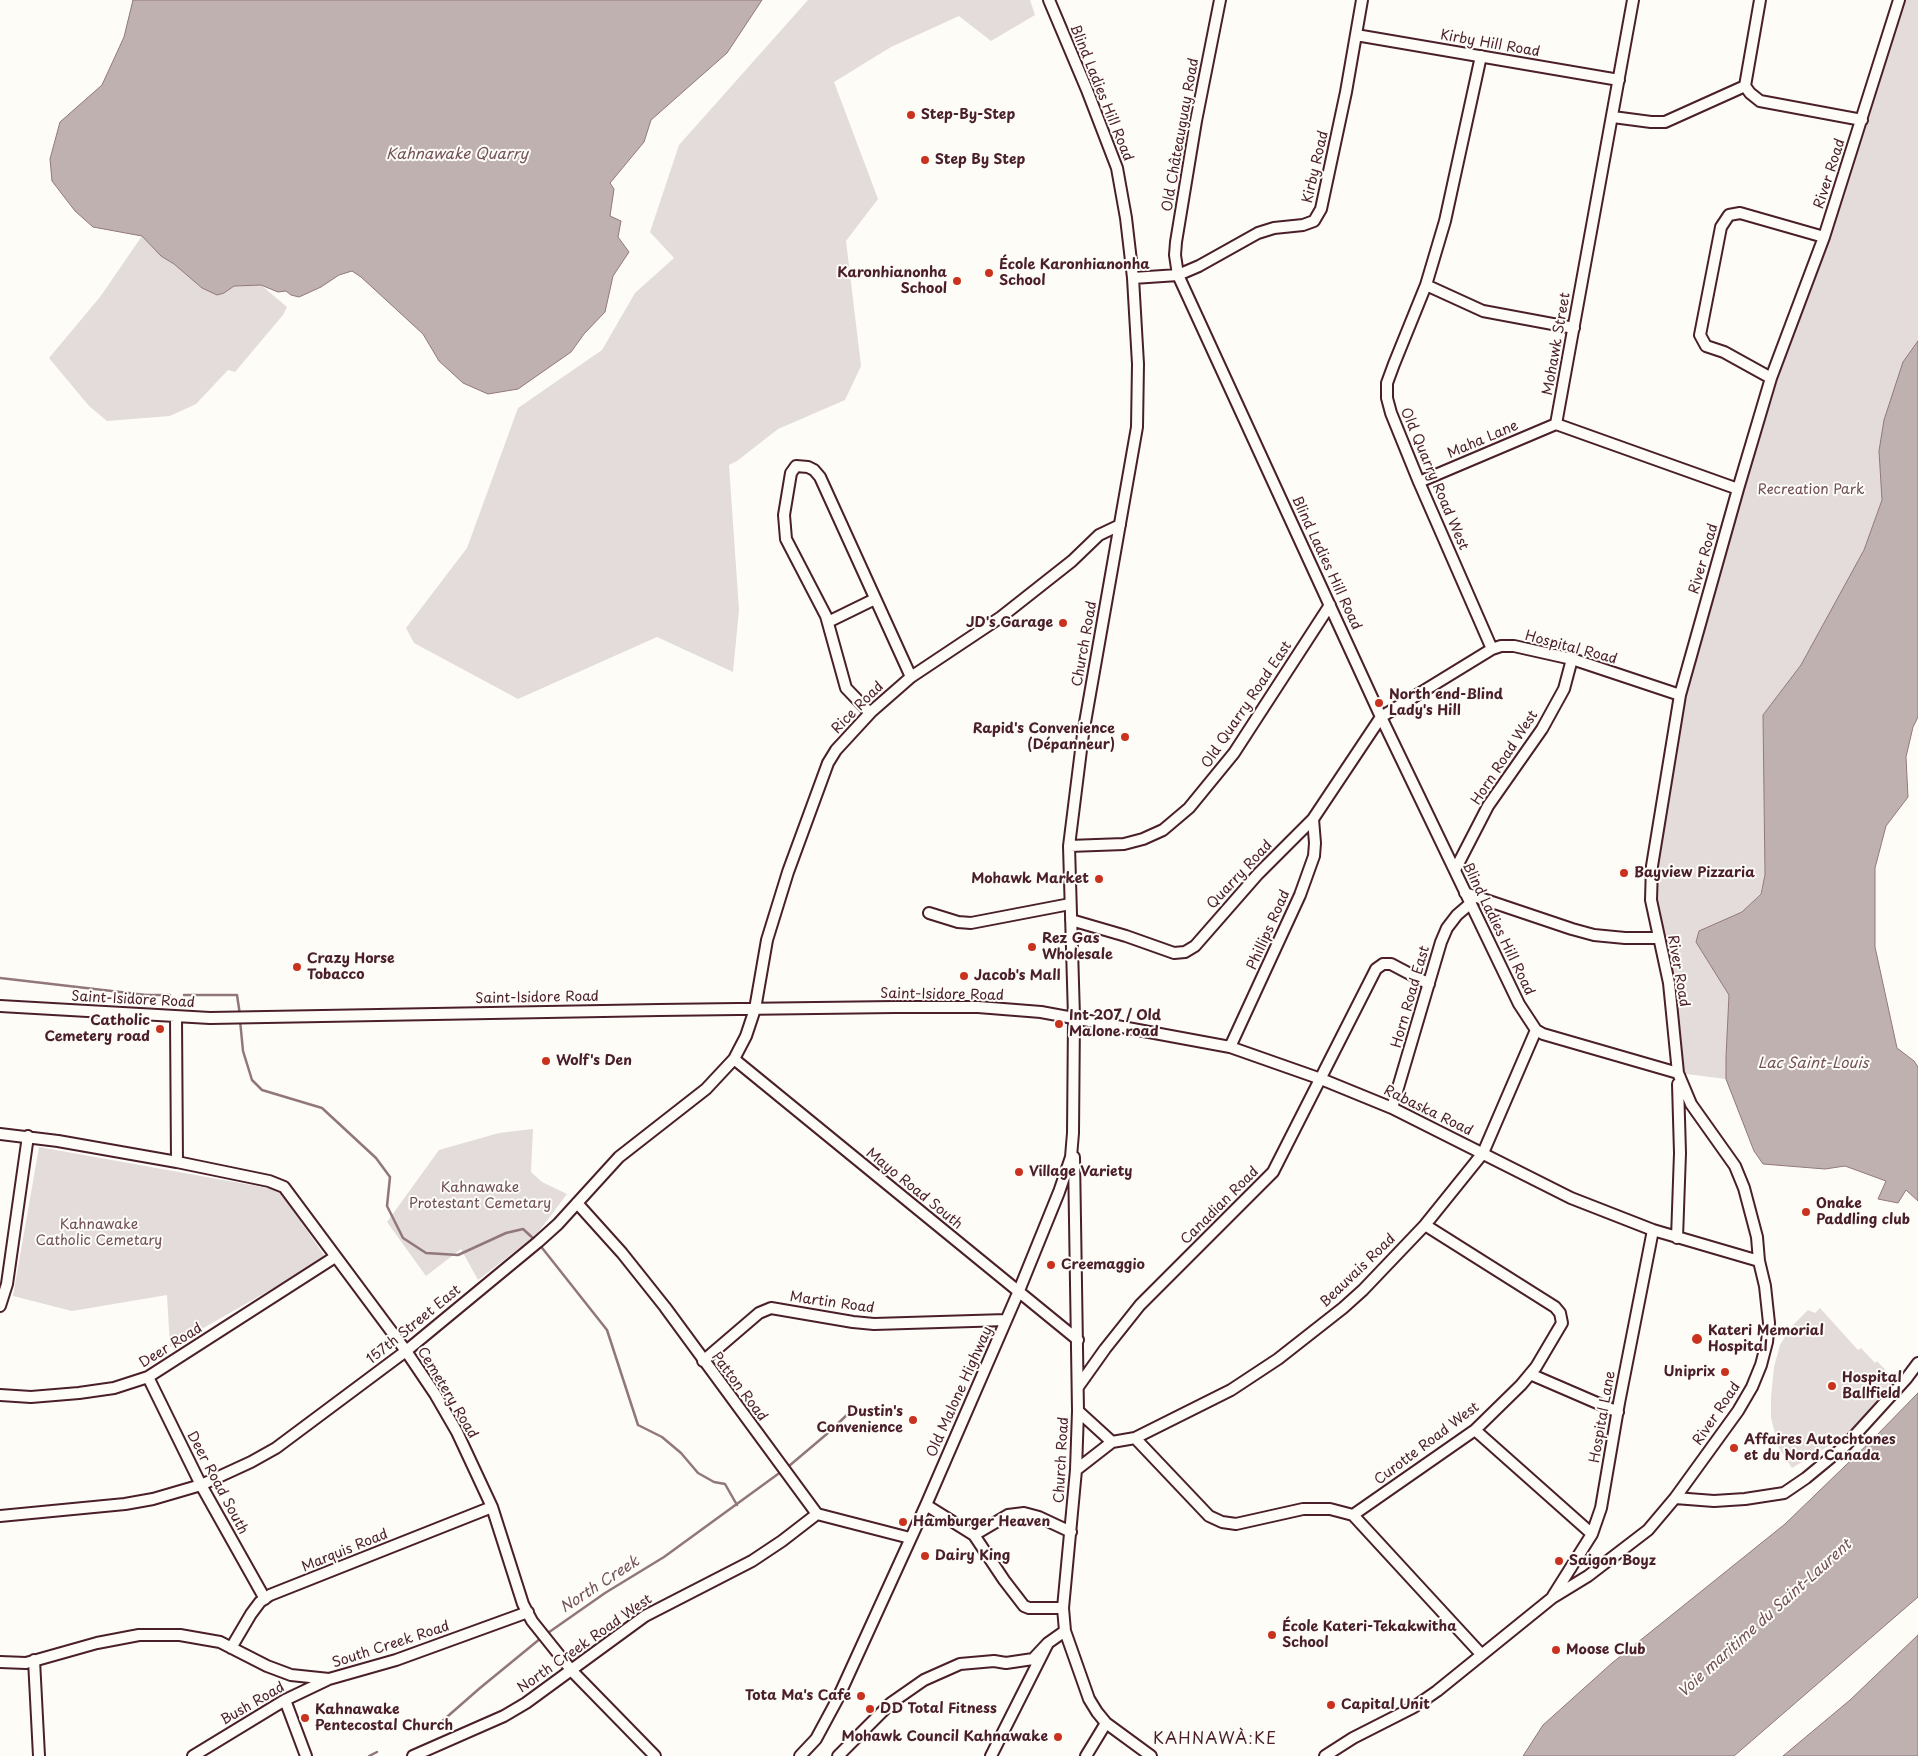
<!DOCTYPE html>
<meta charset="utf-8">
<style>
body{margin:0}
canvas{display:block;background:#fdfcf7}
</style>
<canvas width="1918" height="1756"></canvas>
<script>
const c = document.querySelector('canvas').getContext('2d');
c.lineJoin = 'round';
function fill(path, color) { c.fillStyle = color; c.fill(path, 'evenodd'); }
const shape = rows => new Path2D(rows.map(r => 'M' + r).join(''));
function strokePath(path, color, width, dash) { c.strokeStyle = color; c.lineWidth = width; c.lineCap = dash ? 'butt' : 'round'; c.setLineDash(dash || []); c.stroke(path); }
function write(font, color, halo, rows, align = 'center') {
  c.font = font + ' "Playpen Sans",sans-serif'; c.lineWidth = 4; c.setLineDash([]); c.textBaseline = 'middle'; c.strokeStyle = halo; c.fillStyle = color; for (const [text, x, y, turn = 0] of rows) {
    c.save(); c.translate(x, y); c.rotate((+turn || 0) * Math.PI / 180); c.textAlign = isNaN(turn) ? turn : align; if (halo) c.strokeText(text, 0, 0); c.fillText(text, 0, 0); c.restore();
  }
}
const green = shape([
 [808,0,1030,0,1035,15,991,41,959,16,891,47,834,82,878,199,846,241,861,366,845,400,778,429,737,461,729,465,739,610,733,672,657,637,518,699,414,643,406,628,467,548,518,408,602,350,635,293,674,258,650,232,679,145],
 [1899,0,1918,0,1918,341,1903,362,1879,451,1882,500,1864,550,1801,665,1763,715,1765,875,1760,894,1742,912,1699,931,1696,942,1729,995,1726,1057,1726,1079,1678,1073,1669,983,1651,900,1680,695,1738,489],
 [142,236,161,256,174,264,202,288,224,293,234,286,261,285,287,307,283,315,235,372,228,370,196,404,170,416,107,421,89,406,49,358,100,297],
 [533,1129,531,1172,542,1182,567,1194,536,1235,478,1280,461,1249,426,1276,387,1222,439,1150,499,1133],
 [39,1147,279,1190,326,1258,170,1347,167,1295,72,1311,13,1296],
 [1820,1308,1858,1350,1861,1348,1875,1363,1877,1361,1891,1376,1894,1389,1845,1436,1792,1468,1779,1448,1771,1418,1771,1397,1774,1367,1780,1345,1791,1327,1808,1310,1815,1313]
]);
const water = shape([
 [133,0,762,0,727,53,651,120,644,142,610,183,614,189,610,216,621,221,618,237,629,252,613,276,605,312,584,334,571,352,518,389,488,394,463,383,439,361,423,334,361,277,352,271,339,275,321,287,299,297,291,295,286,291,278,292,261,285,234,286,224,293,217,295,202,288,174,264,161,256,142,236,93,227,75,211,52,181,50,159,60,122,102,85,124,37,133,0],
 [1918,341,1918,717,1913,727,1906,757,1908,797,1886,826,1875,868,1875,947,1897,1048,1914,1061,1918,1067,1918,1201,1906,1190,1898,1203,1878,1199,1886,1181,1845,1166,1825,1169,1763,1164,1754,1151,1726,1079,1726,1057,1729,995,1696,942,1699,931,1742,912,1761,894,1765,875,1763,715,1801,665,1864,550,1882,500,1879,451,1884,420,1903,362,1918,341],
 [1918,1393,1918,1597,1734,1756,1523,1756,1543,1725,1612,1663,1785,1524,1874,1438,1918,1393],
 [1918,1635,1918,1756,1783,1756,1850,1700,1918,1635]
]);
const stream = shape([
 [0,978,146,995,170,995],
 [184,995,237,995,240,1015],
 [240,1020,243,1051,252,1080,262,1090,322,1108,376,1158,390,1177,387,1206,403,1238,426,1253,458,1255,506,1233,523,1229,535,1240],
 [539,1244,607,1330,638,1425,662,1437,681,1453,698,1473,714,1482,725,1484,737,1505],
 [789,1466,828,1433,850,1412],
 [545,1635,605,1593,664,1557,778,1474],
 [440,1723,480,1688,541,1638],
 [369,1756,377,1752]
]);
const minor = shape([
 [1220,0,1196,121,1176,242,1175,255,1178,275,1381,717,1519,1004,1536,1030,1543,1034,1678,1073],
 [1633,0,1556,424,1738,489],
 [1760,0,1745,86,1750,93,1760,101,1862,120],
 [1356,35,1619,80],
 [1481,56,1445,221,1426,285,1394,364,1387,383,1387,398,1391,413,1419,482,1492,649],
 [1613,117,1651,122,1665,122,1745,86],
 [1133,278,1178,275,1199,266,1258,233,1274,228,1303,225,1314,221,1321,209,1346,92,1362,0],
 [1426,285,1483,311,1574,328],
 [1771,378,1724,352,1706,346,1700,335,1721,227,1729,215,1740,213,1824,237],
 [1419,482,1556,424],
 [828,622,875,599],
 [870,713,846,688,826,616,786,539,784,515,791,473,796,466,808,467,814,470,820,477,911,677],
 [1069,846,1124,844,1143,839,1163,830,1189,808,1234,753,1330,605],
 [1455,870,1488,806,1542,729,1564,689,1572,659],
 [1465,893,1572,929,1594,935,1625,938,1659,938],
 [929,913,958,922,971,923,1070,904],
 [1071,920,1126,936,1174,953,1185,952,1195,946,1258,874,1313,819,1381,717,1492,649,1501,646,1514,646,1572,659,1680,695],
 [0,1006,210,1018,659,1010,895,1007,978,1007,1041,1012,1230,1047,1321,1079,1392,1108,1571,1198,1653,1230,1759,1261],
 [176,1017,177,1162],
 [1230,1047,1300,895,1314,856,1315,843,1313,819],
 [734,1059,1078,1340],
 [1392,1108,1441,942,1447,928,1457,915,1471,903],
 [0,1134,58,1141,177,1162,269,1181,284,1187,406,1351,435,1394,457,1432,492,1507,523,1604,532,1621,572,1671,655,1756],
 [1074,1157,1078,1411,1076,1470,1063,1608,1065,1631,1089,1699,1097,1712,1106,1723,1151,1756],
 [577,1203,622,1253,665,1307,817,1514,910,1538],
 [1677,1238,1680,1153,1678,1084],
 [0,1306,7,1284,28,1136],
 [703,1361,759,1313,771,1308,853,1322,874,1324,1006,1320],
 [1530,1374,1618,1412],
 [148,1377,201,1485,265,1599],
 [1078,1387,1105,1349,1140,1305,1273,1172,1376,969,1383,964,1391,964,1429,984],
 [0,1395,31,1397,79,1393,114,1388,148,1377,335,1257],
 [1078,1411,1112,1442,1135,1438,1231,1390,1278,1359,1343,1308,1363,1290,1425,1225,1483,1153,1536,1030],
 [1475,1430,1592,1534],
 [1135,1438,1209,1516,1222,1522,1236,1524,1303,1509,1330,1509,1353,1515],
 [1076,1470,1112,1442],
 [1675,1498,1714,1501,1745,1499,1784,1493,1806,1478,1846,1445,1906,1379,1918,1363],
 [926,1505,974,1535,1004,1580,1024,1606,1029,1608,1063,1608],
 [1353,1515,1475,1430,1521,1385,1536,1367,1562,1323,1560,1313,1555,1307,1425,1225],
 [1353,1515,1481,1654],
 [0,1516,125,1504,153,1499,201,1485,251,1462,276,1448,406,1351,538,1242,558,1224,619,1157,706,1089,734,1059,746,1036,755,1009,767,940,788,872,828,763,836,750,871,712,911,677,1001,617,1072,561,1099,535,1120,525],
 [974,1535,1008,1515,1024,1513,1039,1517,1071,1532],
 [1553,1596,1592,1534,1601,1508,1619,1403,1653,1230],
 [231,1648,251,1614,260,1602,270,1595,492,1507],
 [34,1660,39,1756],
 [0,1662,26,1663,97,1643,139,1635,180,1635,220,1642,267,1666,291,1675,329,1679,396,1660,528,1612],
 [285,1700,306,1756],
 [193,1756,285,1700,327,1680],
 [413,1756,504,1716,526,1703,645,1616,752,1561,782,1541,817,1514],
 [800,1756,816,1739,837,1700,926,1505,1018,1293,1059,1192,1071,1157,1073,1133,1074,1017,1069,846,1083,734,1137,427,1138,364,1133,278,1126,218,1117,168,1087,90,1049,0],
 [838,1756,891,1703,924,1680,960,1664,994,1661,1006,1663,1033,1659,1048,1643],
 [991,1756,1048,1643,1065,1631],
 [1086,1756,1106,1723],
 [1325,1756,1353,1738,1414,1707,1437,1691,1552,1598,1588,1576,1648,1530,1675,1498,1738,1411,1752,1387,1761,1365,1767,1342,1769,1323,1765,1286,1759,1261,1757,1237,1744,1188,1735,1166,1691,1104,1678,1073,1669,983,1651,900,1652,866,1680,695,1738,489,1771,378,1824,237,1899,0]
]);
const markers = [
 [911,115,5,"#c8321e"],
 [925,160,5,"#c8321e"],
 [989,273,5,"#c8321e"],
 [957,281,5,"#c8321e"],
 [1063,623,5,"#c8321e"],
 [1379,703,5,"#c8321e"],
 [1125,737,5,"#c8321e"],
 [1624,873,5,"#c8321e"],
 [1099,879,5,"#c8321e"],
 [1032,947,5,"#c8321e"],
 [297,967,5,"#c8321e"],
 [964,976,5,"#c8321e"],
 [1059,1024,5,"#c8321e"],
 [160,1029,5,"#c8321e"],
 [546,1061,5,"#c8321e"],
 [1019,1172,5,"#c8321e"],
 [1806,1212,5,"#c8321e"],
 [1051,1265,5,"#c8321e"],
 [1697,1339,6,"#c8321e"],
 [1725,1372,5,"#c8321e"],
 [1832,1386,5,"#c8321e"],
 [913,1420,5,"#c8321e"],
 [1734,1448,5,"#c8321e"],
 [903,1522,5,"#c8321e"],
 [925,1556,5,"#c8321e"],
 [1559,1561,5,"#c8321e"],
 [1272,1635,5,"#c8321e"],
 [1556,1650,5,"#c8321e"],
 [861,1696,5,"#c8321e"],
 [1331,1705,5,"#c8321e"],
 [870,1709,5,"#c8321e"],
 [305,1718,5,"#c8321e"],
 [1058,1737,5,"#c8321e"]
];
const streetNames = [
 ["Kirby Hill Road",1490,44,10],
 ["Blind Ladies Hill Road",1101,93,68],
 ["Old Châteauguay Road",1181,135,-80],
 ["Kirby Road",1316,167,-77],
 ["River Road",1830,174,-72],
 ["Mohawk Street",1557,344,-80],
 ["Maha Lane",1483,440,-23],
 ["Old Quarry Road West",1434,479,67],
 ["River Road",1704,559,-74],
 ["Blind Ladies Hill Road",1326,563,65],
 ["Church Road",1085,644,-80],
 ["Hospital Road",1571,648,15],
 ["Old Quarry Road East",1247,705,-56],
 ["Rice Road",858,708,-45],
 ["Horn Road West",1505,758,-57],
 ["Quarry Road",1240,875,-47],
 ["Blind Ladies Hill Road",1498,929,64],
 ["Phillips Road",1269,930,-66],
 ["River Road",1678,971,80],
 ["Saint-Isidore Road",942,995,1],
 ["Horn Road East",1411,997,-74],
 ["Saint-Isidore Road",537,998,-1],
 ["Saint-Isidore Road",133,1000,3],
 ["Rabaska Road",1428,1111,26],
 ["Mayo Road South",914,1189,39],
 ["Canadian Road",1220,1206,-45],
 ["Beauvais Road",1358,1271,-44],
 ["Martin Road",832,1303,8],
 ["157th Street East",414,1325,-39],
 ["Deer Road",171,1346,-32],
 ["Patton Road",739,1387,53],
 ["Old Malone Highway",960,1392,-66],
 ["Cemetery Road",447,1393,59],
 ["River Road",1717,1414,-56],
 ["Hospital Lane",1603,1417,-80],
 ["Curotte Road West",1427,1444,-37],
 ["Church Road",1062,1460,-87],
 ["Deer Road South",217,1483,62],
 ["Marquis Road",345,1551,-22],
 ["North Creek Road West",585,1644,-35],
 ["South Creek Road",391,1645,-18],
 ["Bush Road",253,1704,-30]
];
const poiNames = [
 ["Step-By-Step",921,115],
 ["Step By Step",935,160],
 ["École Karonhianonha",999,265],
 ["School",999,281],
 ["Karonhianonha",947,273,"right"],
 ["School",947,289,"right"],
 ["JD's Garage",1053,623,"right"],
 ["North end-Blind",1389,695],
 ["Lady's Hill",1389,711],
 ["Rapid's Convenience",1115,729,"right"],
 ["(Dépanneur)",1115,745,"right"],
 ["Bayview Pizzaria",1634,873],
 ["Mohawk Market",1089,879,"right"],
 ["Rez Gas",1042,939],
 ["Wholesale",1042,955],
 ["Crazy Horse",307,959],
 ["Tobacco",307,975],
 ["Jacob's Mall",974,976],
 ["Int 207 / Old",1069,1016],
 ["Malone road",1069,1032],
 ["Catholic",150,1021,"right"],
 ["Cemetery road",150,1037,"right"],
 ["Wolf's Den",556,1061],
 ["Village Variety",1029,1172],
 ["Onake",1816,1204],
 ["Paddling club",1816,1220],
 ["Creemaggio",1061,1265],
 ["Kateri Memorial",1708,1331],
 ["Hospital",1708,1347],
 ["Uniprix",1715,1372,"right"],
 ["Hospital",1842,1378],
 ["Ballfield",1842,1394],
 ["Dustin's",903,1412,"right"],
 ["Convenience",903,1428,"right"],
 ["Affaires Autochtones",1744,1440],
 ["et du Nord Canada",1744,1456],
 ["Hamburger Heaven",913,1522],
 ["Dairy King",935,1556],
 ["Saigon Boyz",1569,1561],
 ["École Kateri-Tekakwitha",1282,1627],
 ["School",1282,1643],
 ["Moose Club",1566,1650],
 ["Tota Ma's Cafe",851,1696,"right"],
 ["Capital Unit",1341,1705],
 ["DD Total Fitness",880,1709],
 ["Kahnawake",315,1710],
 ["Pentecostal Church",315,1726],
 ["Mohawk Council Kahnawake",1048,1737,"right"]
];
const parkNames = [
 ["Recreation Park",1811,490],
 ["Kahnawake",480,1188],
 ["Protestant Cemetary",480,1204],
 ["Kahnawake",99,1225],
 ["Catholic Cemetary",99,1241]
];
const waterNames = [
 ["Kahnawake Quarry",457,155],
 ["Lac Saint-Louis",1813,1064],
 ["North Creek",600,1585,-33],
 ["Voie maritime du Saint-Laurent",1765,1619,-42]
];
const quarterNames = [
 ["KAHNAWÀ:KE",1215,1740]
];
fill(green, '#e3dcda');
fill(water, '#c0b1b1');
strokePath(water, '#91777b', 1);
strokePath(stream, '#91777b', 2.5);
strokePath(minor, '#4a1f2b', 14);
strokePath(minor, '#fdfcf7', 10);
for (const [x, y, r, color] of markers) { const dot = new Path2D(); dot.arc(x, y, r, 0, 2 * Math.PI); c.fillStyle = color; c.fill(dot); strokePath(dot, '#fdfcf7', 2); }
write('14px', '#4a1f2b', '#fdfcf7', streetNames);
write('bold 14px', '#4a1f2b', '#fdfcf7', poiNames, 'left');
write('14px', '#704e57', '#fdfcf7', parkNames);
write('italic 15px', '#73525a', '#fdfcf7', waterNames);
c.letterSpacing = '1px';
write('16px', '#4a1f2b', '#fdfcf7', quarterNames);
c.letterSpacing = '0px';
</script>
